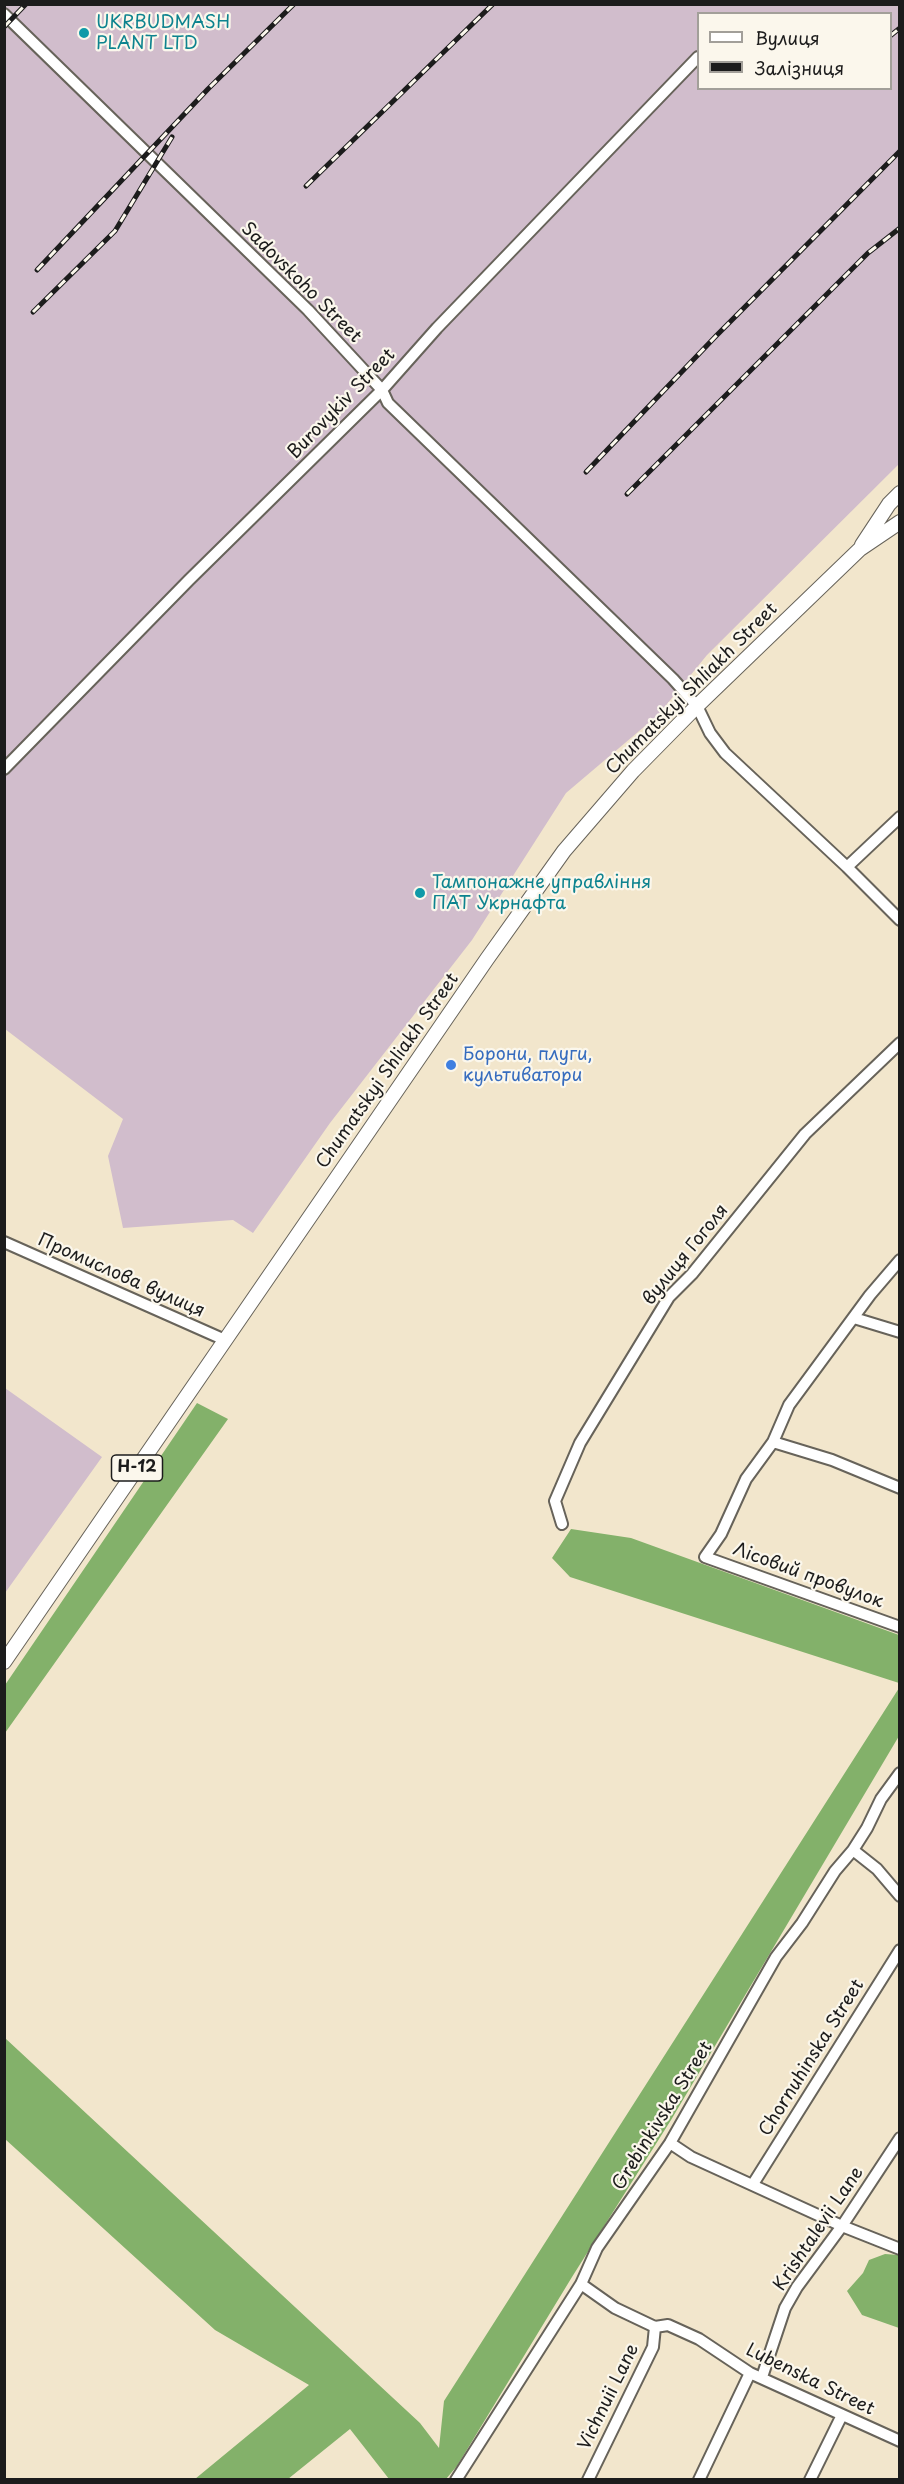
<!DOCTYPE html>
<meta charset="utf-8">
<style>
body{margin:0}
#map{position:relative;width:904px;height:2484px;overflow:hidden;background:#f2e6cc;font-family:"Playpen Sans",sans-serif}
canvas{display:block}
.frame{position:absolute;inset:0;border:6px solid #1c1c1c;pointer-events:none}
.legend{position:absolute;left:697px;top:12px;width:195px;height:78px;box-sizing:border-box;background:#fbf7ec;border:2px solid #a29f99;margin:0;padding:8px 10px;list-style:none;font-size:18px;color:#1c1c1c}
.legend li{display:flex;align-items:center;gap:12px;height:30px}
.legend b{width:30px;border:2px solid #a29f99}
</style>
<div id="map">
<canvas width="904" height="2484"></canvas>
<div class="frame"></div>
<ul class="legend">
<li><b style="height:8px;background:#fff"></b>Вулиця</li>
<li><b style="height:8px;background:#1c1c1c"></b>Залізниця</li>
</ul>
</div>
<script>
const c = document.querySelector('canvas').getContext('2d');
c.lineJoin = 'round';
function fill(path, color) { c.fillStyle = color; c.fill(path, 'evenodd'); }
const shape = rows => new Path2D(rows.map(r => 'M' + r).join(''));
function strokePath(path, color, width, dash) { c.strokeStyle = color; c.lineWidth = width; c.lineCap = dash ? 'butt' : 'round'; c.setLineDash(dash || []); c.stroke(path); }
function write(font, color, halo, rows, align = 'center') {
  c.font = font + ' "Playpen Sans",sans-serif'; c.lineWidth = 4.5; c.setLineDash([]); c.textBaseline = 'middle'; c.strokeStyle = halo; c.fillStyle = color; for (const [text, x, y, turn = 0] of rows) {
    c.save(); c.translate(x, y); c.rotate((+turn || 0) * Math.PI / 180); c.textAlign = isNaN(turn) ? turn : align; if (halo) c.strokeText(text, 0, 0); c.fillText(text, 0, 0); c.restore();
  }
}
const industrial = shape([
 [4,5,899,5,899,464,707,655,658,715,566,793,472,940,330,1123,253,1233,233,1220,123,1228,108,1156,123,1119,5,1029],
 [698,14,890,14,890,88,698,88],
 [5,1388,102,1457,5,1593]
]);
const forest = shape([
 [197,1403,228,1419,5,1733,5,1685],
 [571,1529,631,1538,899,1635,899,1683,570,1577,552,1558],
 [899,1688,899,1736,671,2120,572,2277,457,2466,446,2479,389,2479,350,2429,288,2479,195,2479,309,2385,215,2330,5,2139,5,2038,420,2423,439,2448,444,2401],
 [885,2254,899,2255,899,2328,862,2315,847,2291,863,2273,869,2260]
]);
const minor = shape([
 [4,14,308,310,382,390,388,403,673,679,697,706,710,733,725,753,847,867,900,920],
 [4,769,189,580,382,390,437,328,698,57],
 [847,867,900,817],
 [4,1242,225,1340],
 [900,1260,870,1295,789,1405,773,1442,746,1479,721,1534,705,1557,900,1627],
 [854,1318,900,1332],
 [773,1442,832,1460,900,1488],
 [562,1524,555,1501,580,1443,669,1297,692,1274,805,1134,900,1043],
 [853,1850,877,1869,900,1896],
 [670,2143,691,2157,842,2226,900,2249],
 [753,2184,900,1950],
 [581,2284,615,2308,655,2327,668,2325,699,2339,750,2373,900,2441],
 [762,2377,785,2308,797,2287,842,2226,900,2138],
 [456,2480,581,2284,597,2248,670,2143,776,1957,802,1923,835,1871,853,1850,867,1828,881,1799,900,1773],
 [588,2480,653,2347,655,2327],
 [699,2480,750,2373],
 [810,2480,842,2415]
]);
const major = shape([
 [862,545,889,504,900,493],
 [4,1662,487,959,564,851,633,771,697,706,860,549,900,522]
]);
const rail = shape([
 [4,27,26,4],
 [890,36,900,28],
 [306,186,493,4],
 [37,270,208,89,294,4],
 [33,312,115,231,172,137],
 [586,472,716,336,900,151],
 [627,494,868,253,900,228]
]);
const markers = [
 [84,33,6,"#0f9aa8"],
 [420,893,6,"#0f9aa8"],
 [451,1065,6,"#3f7fe0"]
];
const shields = [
 [137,1468,51]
];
const shieldNames = [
 ["Н-12",137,1468]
];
const cultureNames = [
 ["UKRBUDMASH",96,23],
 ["PLANT LTD",96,44],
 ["Тампонажне управління",432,883],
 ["ПАТ Укрнафта",432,904]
];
const streetNames = [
 ["Sadovskoho Street",301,283,45],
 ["Burovykiv Street",342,404,-46],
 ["Chumatskyi Shliakh Street",692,689,-45],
 ["Chumatskyi Shliakh Street",388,1071,-55],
 ["вулиця Гоголя",686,1255,-51],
 ["Промислова вулиця",121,1276,24],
 ["Лісовий провулок",808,1576,20],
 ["Chornuhinska Street",812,2058,-58],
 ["Grebinkivska Street",663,2116,-58],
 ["Krishtalevii Lane",819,2229,-56],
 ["Lubenska Street",810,2380,26],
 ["Vichnuii Lane",609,2397,-64]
];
const shopNames = [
 ["Борони, плуги,",463,1055],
 ["культиватори",463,1076]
];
fill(industrial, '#d1bdcc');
fill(forest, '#83b16a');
strokePath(minor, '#67635a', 14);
strokePath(major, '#67635a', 16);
strokePath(minor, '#fff', 10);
strokePath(major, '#fff', 14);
strokePath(rail, '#1c1c1c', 5);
strokePath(rail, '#fbf7ec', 3, [9]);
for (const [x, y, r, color] of markers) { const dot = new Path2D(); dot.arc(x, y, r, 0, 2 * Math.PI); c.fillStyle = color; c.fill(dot); strokePath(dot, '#fbf7ec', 2); }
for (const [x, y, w] of shields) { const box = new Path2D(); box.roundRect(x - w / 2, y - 13, w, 26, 4.5); c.fillStyle = '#fbf7ec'; c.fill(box); strokePath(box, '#1c1c1c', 1.5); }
write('bold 16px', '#1c1c1c', null, shieldNames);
write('18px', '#0d838f', '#fbf7ec', cultureNames, 'left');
write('18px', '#1c1c1c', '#fbf7ec', streetNames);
write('18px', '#366cbe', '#fbf7ec', shopNames, 'left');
</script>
